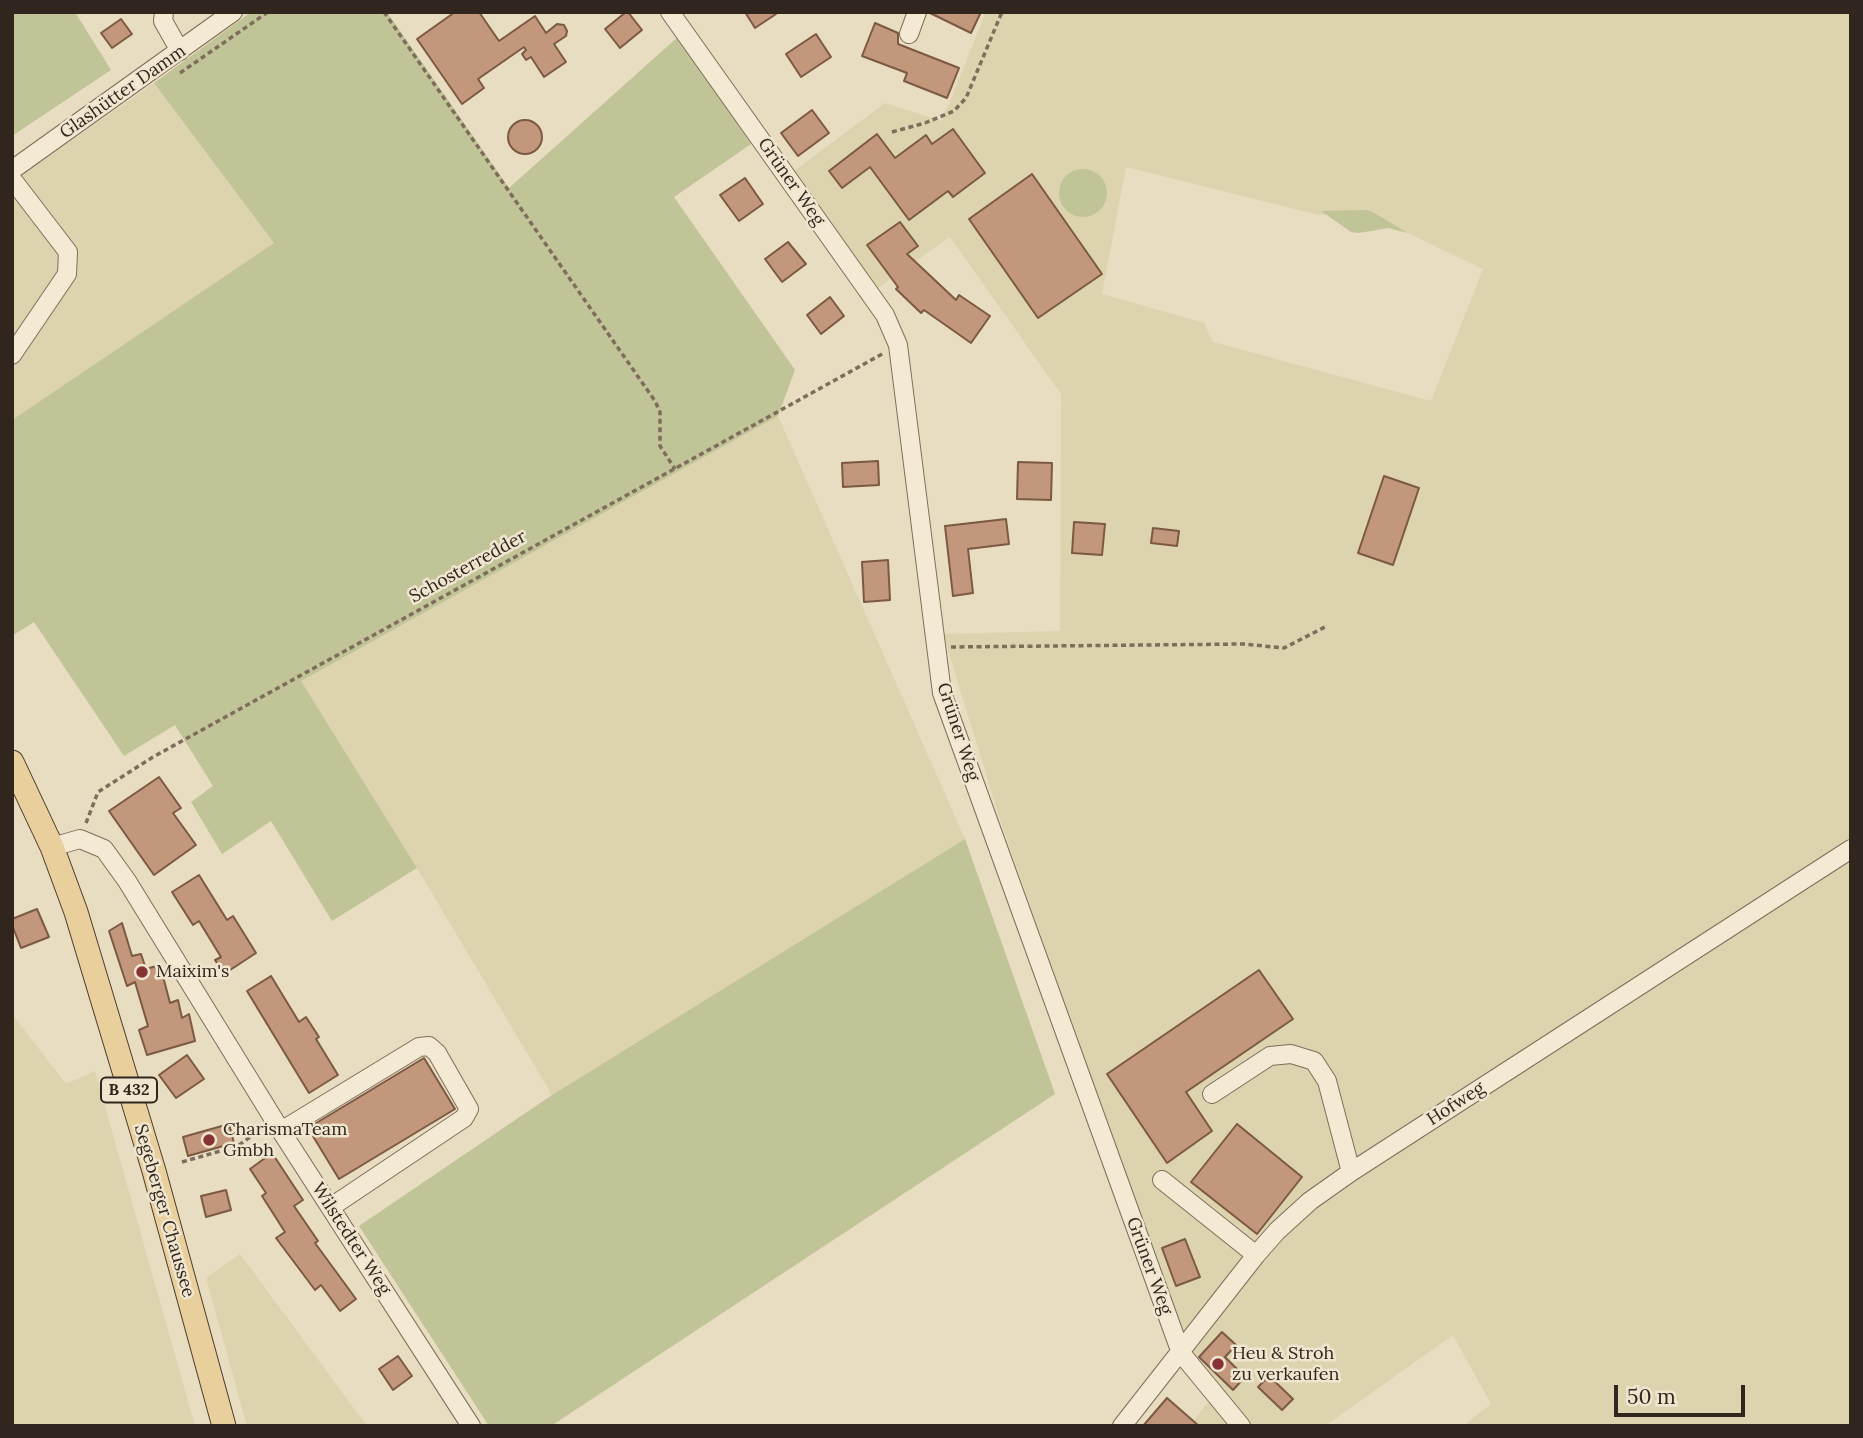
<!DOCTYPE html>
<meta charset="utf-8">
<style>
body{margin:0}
#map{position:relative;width:1863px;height:1438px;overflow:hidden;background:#e8dcc1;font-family:Lora,serif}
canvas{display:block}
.frame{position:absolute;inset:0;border:14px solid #31261d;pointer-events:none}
.scale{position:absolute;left:1614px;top:1385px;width:131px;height:32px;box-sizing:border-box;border:4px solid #31261d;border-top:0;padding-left:9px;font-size:21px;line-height:24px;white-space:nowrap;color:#31261d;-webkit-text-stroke:5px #f0e6d0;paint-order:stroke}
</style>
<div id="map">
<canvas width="1863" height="1438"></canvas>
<div class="frame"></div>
<div class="scale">50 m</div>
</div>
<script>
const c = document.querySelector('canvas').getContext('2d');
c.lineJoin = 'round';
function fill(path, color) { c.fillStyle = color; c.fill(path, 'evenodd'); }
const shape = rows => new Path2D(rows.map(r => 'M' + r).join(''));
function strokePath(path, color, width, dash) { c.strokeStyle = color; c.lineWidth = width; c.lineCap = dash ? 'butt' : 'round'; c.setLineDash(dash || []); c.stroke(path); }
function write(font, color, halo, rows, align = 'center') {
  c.font = font + ' Lora,serif'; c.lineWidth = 5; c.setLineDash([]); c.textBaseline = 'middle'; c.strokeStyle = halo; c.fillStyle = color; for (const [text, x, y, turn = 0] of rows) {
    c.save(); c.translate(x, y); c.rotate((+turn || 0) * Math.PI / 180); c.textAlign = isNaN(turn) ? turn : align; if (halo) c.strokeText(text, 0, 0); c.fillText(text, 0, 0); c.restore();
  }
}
const farmland = shape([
 [986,12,1851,12,1851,1426,1463,1426,1491,1404,1453,1335,1325,1426,1189,1426,1219,1389,1190,1352,1180,1329,1002,826,943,634,1060,631,1061,394,950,237,875,290,794,171,885,103,942,121],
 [1126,167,1319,215,1364,212,1483,269,1431,401,1213,342,1204,323,1102,294],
 [154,83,274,243,12,420,12,182],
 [778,416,965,839,552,1095,417,868,300,681],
 [12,1014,66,1084,95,1071,195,1426,12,1426],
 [240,1254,367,1426,247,1426,206,1278]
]);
const green = shape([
 [12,12,75,12,111,70,12,136],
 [251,12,387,12,509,188,679,36,751,144,674,197,795,370,778,416,301,681,417,868,332,921,271,821,222,854,191,802,213,786,175,725,124,756,34,622,12,636,12,420,274,243,154,83],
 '1059 193a24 24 0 1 1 48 0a24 24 0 1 1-48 0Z',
 [1364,210,1371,211,1408,233,1388,228,1359,233,1351,232,1321,211],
 [965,839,1055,1094,551,1426,489,1426,359,1226,552,1095]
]);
const building = shape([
 [455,12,479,12,499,41,535,16,546,33,557,24,564,25,567,31,566,36,554,44,566,62,544,77,531,57,526,60,522,54,526,50,524,47,478,79,484,88,462,104,417,39,455,12],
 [626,12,628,12,642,30,620,48,605,29,626,12],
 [745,12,779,12,755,28,745,12],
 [928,12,981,12,971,33,928,12],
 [121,19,132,34,112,48,101,33,121,19],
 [875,23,898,33,898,44,959,68,947,98,904,81,907,73,862,56,875,23],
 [816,34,831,57,801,77,786,54,816,34],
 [812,110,829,133,798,156,781,133,812,110],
 '508 137a17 17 0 1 1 34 0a17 17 0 1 1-34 0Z',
 [953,129,985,173,953,197,948,191,909,220,870,167,842,188,829,171,877,134,895,158,926,135,932,144,953,129],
 [1032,174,1102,274,1038,318,969,219,1032,174],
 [745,178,763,204,739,221,720,195,745,178],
 [900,222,918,246,907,254,956,300,959,295,990,316,971,343,924,310,921,313,896,289,898,287,867,245,900,222],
 [788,242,806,264,782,282,765,259,788,242],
 [830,297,844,316,821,334,807,315,830,297],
 [878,461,879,485,843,487,842,463,878,461],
 [1018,462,1052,463,1051,500,1017,499,1018,462],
 [1384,476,1419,488,1393,565,1358,553,1384,476],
 [1006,519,1009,544,968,549,973,593,953,596,945,526,1006,519],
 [1074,522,1105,524,1102,555,1072,553,1074,522],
 [1153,528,1179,531,1177,546,1151,543,1153,528],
 [888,560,890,600,864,602,862,562,888,560],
 [159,777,181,808,173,813,196,845,154,875,109,811,159,777],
 [199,875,227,920,233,916,256,953,224,974,215,960,221,957,199,921,193,925,172,892,199,875],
 [37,909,49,937,21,948,12,925,12,919,37,909],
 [122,923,132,956,141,954,146,969,160,965,170,1003,178,1000,182,1018,189,1014,195,1041,147,1055,139,1030,148,1026,135,982,127,986,109,931,122,923],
 [1259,970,1293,1019,1186,1092,1212,1131,1167,1163,1107,1074,1259,970],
 [271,976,299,1022,306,1017,319,1037,316,1039,338,1075,309,1093,247,991,271,976],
 [187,1055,204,1079,176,1098,159,1075,187,1055],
 [424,1058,455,1109,339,1179,308,1128,424,1058],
 [229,1124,234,1143,188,1156,183,1137,229,1124],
 [1237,1124,1302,1177,1257,1234,1191,1182,1237,1124],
 [272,1153,303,1200,294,1206,318,1241,315,1243,356,1299,340,1311,321,1285,315,1290,276,1238,285,1232,262,1196,266,1193,250,1169,272,1153],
 [226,1190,231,1210,206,1217,201,1196,226,1190],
 [1185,1239,1200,1277,1176,1286,1162,1248,1185,1239],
 [1222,1332,1236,1345,1225,1357,1245,1377,1233,1390,1199,1357,1222,1332],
 [398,1356,412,1376,393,1390,379,1369,398,1356],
 [1269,1376,1293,1399,1282,1410,1258,1387,1269,1376],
 [1167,1398,1199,1426,1143,1426,1167,1398]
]);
const path = shape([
 [384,12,655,401,660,412,660,446,675,469],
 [180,73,268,12],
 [892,132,925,123,954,111,966,98,1002,12],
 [951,647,1243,644,1284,648,1325,627],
 [86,823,98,792,153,757,884,353],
 [182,1162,238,1146,262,1128]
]);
const minor = shape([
 [164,12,163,21,180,51],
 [670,12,885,315,898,345,942,693,1181,1353,1241,1426],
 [909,34,917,12],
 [12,170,233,12],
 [12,179,68,252,67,274,12,355],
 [52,847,80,839,104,849,127,881,281,1131,471,1426],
 [1212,1094,1270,1056,1291,1054,1314,1061,1327,1081,1351,1172],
 [281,1131,419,1047,429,1046,437,1053,469,1109,464,1118,331,1207],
 [1162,1180,1256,1255],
 [1122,1426,1256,1255,1277,1231,1310,1201,1351,1172,1851,849]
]);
const major = shape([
 [12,762,52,847,76,912,154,1171,224,1426]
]);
const markers = [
 [142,972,7,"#873234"],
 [209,1140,7,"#873234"],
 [1218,1364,7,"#873234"]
];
const shields = [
 [129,1090,56]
];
const shieldNames = [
 ["B 432",129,1090]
];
const streetNames = [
 ["Glashütter Damm",123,92,-35],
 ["Grüner Weg",791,182,55],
 ["Schosterredder",468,567,-29],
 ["Grüner Weg",958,732,72],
 ["Hofweg",1456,1104,-33],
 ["Segeberger Chaussee",164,1211,74],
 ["Wilstedter Weg",351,1239,57],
 ["Grüner Weg",1149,1266,70]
];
const poiNames = [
 ["Maixim's",156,972],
 ["CharismaTeam",223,1130],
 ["Gmbh",223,1151],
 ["Heu & Stroh",1232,1354],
 ["zu verkaufen",1232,1375]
];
fill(farmland, '#ddd4af');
fill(green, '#c0c497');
fill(building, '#c2977b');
strokePath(building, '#7c5943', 2);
strokePath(minor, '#7f6d5b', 20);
strokePath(major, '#4d3c2f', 25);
strokePath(path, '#7f6d5b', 3.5, [5, 3.5]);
strokePath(minor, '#f4ead3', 18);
strokePath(major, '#e8cf9c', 23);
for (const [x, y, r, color] of markers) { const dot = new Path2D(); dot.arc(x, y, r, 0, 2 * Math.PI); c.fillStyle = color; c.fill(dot); strokePath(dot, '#f0e6d0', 2.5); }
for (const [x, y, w] of shields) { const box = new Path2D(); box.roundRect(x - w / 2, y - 12.5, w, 25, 5); c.fillStyle = '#f0e6d0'; c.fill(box); strokePath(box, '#31261d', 2); }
write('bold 16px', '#31261d', null, shieldNames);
write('18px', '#31261d', '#f0e6d0', streetNames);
write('18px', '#31261d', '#f0e6d0', poiNames, 'left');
</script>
